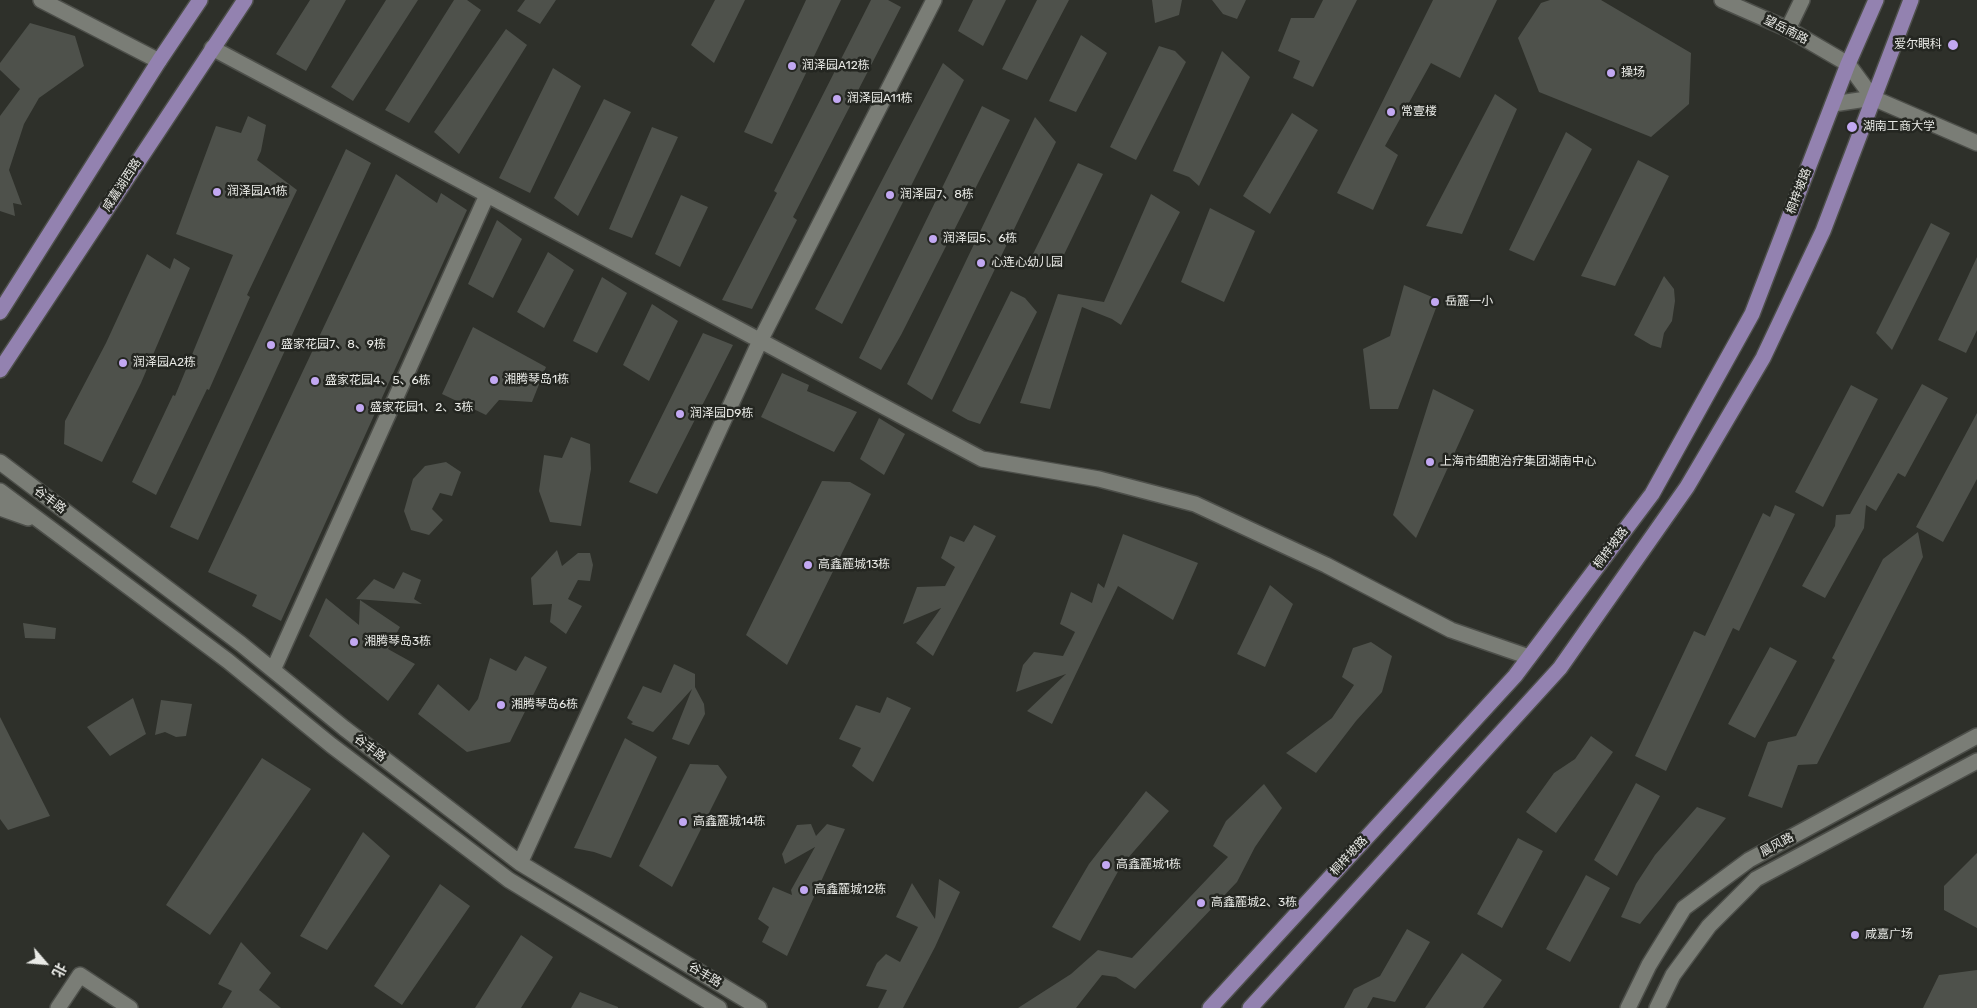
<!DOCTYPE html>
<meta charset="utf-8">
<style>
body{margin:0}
#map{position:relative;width:1977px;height:1008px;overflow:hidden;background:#2e302a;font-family:Rubik,"Noto Sans SC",sans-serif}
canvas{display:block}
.north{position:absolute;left:20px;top:938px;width:50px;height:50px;-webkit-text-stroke:4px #242621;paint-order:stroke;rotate:117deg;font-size:14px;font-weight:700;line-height:20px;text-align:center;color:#e9eae6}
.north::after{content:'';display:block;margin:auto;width:18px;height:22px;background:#e9eae6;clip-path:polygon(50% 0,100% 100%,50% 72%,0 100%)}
</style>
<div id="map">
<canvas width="1977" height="1008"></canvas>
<div class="north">北</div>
</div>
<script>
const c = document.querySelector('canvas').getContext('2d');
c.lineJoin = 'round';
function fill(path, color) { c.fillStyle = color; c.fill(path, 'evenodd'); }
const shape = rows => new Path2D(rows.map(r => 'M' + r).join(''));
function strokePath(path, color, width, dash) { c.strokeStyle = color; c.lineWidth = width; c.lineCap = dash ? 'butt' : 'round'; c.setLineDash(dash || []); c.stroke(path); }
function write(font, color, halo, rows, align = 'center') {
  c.font = font + ' Rubik,"Noto Sans SC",sans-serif'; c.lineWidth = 5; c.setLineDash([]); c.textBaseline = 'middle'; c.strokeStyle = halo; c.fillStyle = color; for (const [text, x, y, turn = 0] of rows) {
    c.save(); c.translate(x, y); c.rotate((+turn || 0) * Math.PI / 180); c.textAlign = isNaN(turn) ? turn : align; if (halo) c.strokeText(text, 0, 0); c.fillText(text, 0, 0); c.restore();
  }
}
const building = shape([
 [310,0,346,0,306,71,276,54],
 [386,0,418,0,353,101,331,87],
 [454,0,467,0,481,10,409,123,385,110],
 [525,0,556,0,540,24,517,11],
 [715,0,745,0,714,63,691,45],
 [806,0,841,0,772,144,744,132],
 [871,0,888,0,901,7,793,217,797,220,752,309,722,300,777,193,774,191],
 [973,0,1006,0,983,46,958,31],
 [1037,0,1069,0,1027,80,1002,69],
 [1152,0,1182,0,1179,15,1155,23],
 [1212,0,1246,0,1237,19,1223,14],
 [1323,0,1357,0,1313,87,1293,78,1300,61,1278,51,1291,18,1314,18],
 [1433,0,1497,0,1460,78,1431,63,1385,146,1398,155,1373,210,1337,193],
 [1550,0,1601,0,1691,53,1689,104,1651,137,1539,92,1518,38,1541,3],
 [30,23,75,36,84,66,39,98,24,124,9,170,22,205,13,203,15,216,0,211,0,116,20,89,0,70,0,63],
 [506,29,527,45,459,154,434,132],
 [1081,35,1107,53,1076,112,1049,101],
 [1159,46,1175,51,1186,62,1136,160,1110,147],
 [1222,51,1250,77,1199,186,1189,177,1173,171],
 [943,63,964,80,842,324,815,309],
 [553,68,581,86,530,193,499,178],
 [1495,94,1517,109,1462,234,1426,226],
 [604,99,631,112,578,216,554,198],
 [982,106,1010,120,901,335,881,370,859,358],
 [1292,113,1318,130,1270,214,1243,196],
 [248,116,266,125,261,151,257,160,297,190,247,295,250,297,209,390,207,389,156,495,132,482,173,395,175,396,233,255,176,234,216,126,241,133],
 [1035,117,1056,142,932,400,907,384],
 [652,127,678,137,632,238,609,229],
 [1566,132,1592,149,1534,261,1509,250],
 [346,149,371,163,198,540,170,527],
 [1638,160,1669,176,1615,286,1581,276],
 [1078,163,1103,174,1058,267,1032,256],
 [396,174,437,203,441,193,467,210,281,621,252,606,257,595,208,572],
 [1151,194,1180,212,1121,325,1112,319,1082,307,1050,409,1020,403,1058,294,1104,302],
 [681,195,708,207,680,267,655,254],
 [1210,208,1255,231,1224,302,1181,282],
 [497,220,522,239,493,298,468,284],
 [1931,223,1950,233,1892,350,1876,333],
 [548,252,574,270,544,328,517,312],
 [147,254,170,269,174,258,190,268,141,383,102,462,64,444,65,421,106,343],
 [1977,257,1977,330,1966,353,1938,340],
 [1664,276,1674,289,1675,301,1672,321,1664,333,1661,348,1651,345,1634,335],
 [602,277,627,293,597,353,573,341],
 [1404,285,1439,300,1398,409,1370,409,1363,349,1390,336],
 [1011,291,1025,298,1037,312,980,424,968,420,952,411],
 [652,304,678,321,649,381,623,365],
 [473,327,546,367,532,402,499,400,486,415,442,394],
 [703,333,733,345,657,494,629,482],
 [782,373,809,385,807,391,857,412,834,452,761,417],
 [1922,384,1948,398,1905,477,1898,473,1876,511,1866,505,1864,528,1825,598,1802,586,1835,526,1836,515,1850,514],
 [1851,385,1878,399,1823,507,1795,492],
 [1433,389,1474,410,1416,538,1393,515],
 [1977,413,1977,479,1943,542,1916,527],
 [879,418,905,434,884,475,860,459],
 [571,437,590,444,591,469,581,526,550,522,539,491,544,455,562,458],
 [446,462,461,472,452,496,440,493,432,509,443,520,429,535,411,530,404,511,413,479,425,466],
 [822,481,850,482,871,494,787,665,746,635],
 [1775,505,1795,514,1739,631,1733,628,1666,771,1635,756,1694,631,1705,636,1763,513,1770,517],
 [974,525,996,536,933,656,916,643,941,608,903,624,917,587,945,586,955,567,941,558,950,536,964,542],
 [1918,532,1923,557,1817,764,1798,765,1782,808,1748,796,1768,742,1796,736,1835,660,1832,658,1883,559],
 [1123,534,1198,563,1173,620,1118,586,1052,724,1027,711,1066,674,1016,692,1023,665,1034,652,1063,656,1075,632,1060,624,1071,592,1092,603,1098,583,1104,588],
 [557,550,562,566,578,553,590,553,593,565,590,581,578,580,568,599,582,606,566,634,550,622,552,604,533,605,531,578],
 [403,572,421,580,414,599,422,604,356,599,374,579,394,589],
 [1270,585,1293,604,1265,667,1237,654],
 [326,598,359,625,360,600,400,627,388,649,415,664,388,701,309,636],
 [23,623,56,628,55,639,25,638],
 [1371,642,1392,656,1382,692,1356,721,1316,773,1286,753,1332,718,1354,685,1342,677,1353,648],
 [1770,647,1797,661,1755,738,1728,724],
 [525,656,547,667,510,742,467,752,418,714,438,684,469,711,478,699,490,658,516,671],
 [674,664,695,674,695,687,704,704,705,714,689,745,672,739,692,689,653,732,631,724,633,722,627,718,643,686,661,693],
 [887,697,911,708,873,782,852,766,861,748,839,739,856,705,880,713],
 [133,698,146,734,110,756,87,727],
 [161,700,192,704,186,736,176,737,165,732,155,735],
 [0,717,50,816,8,830,0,819],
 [1591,736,1613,752,1556,833,1526,812,1554,773,1575,759],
 [625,738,657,757,611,858,594,852,574,848],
 [262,758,311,789,210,935,166,905],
 [690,764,718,765,727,777,672,887,639,866],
 [1636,783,1660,796,1617,876,1594,860],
 [1264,784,1282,808,1255,847,1237,882,1135,989,1116,977,1102,975,1076,1008,1018,1008,1071,974,1098,950,1132,958,1228,857,1213,846,1226,821],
 [1146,791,1169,811,1121,866,1080,941,1052,927,1089,864],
 [1697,807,1726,818,1640,924,1621,917,1636,884,1655,855],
 [811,824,816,836,827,824,845,829,787,956,762,942,769,927,758,919,773,887,792,895,791,890,815,847,785,864,782,854,797,825],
 [363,832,390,856,327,950,300,936],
 [1518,838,1543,851,1502,928,1477,914],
 [1977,853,1977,928,1944,910,1944,886],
 [1586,875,1610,888,1570,962,1546,949],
 [939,879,960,892,935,947,903,1008,878,1008,887,990,866,986,877,963,886,954,900,962,918,927,896,917,912,883,935,919],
 [440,884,470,906,402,1005,374,986],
 [1407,929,1430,942,1395,1002,1373,997,1367,1008,1344,1008,1354,989,1380,976],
 [521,935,553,957,521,1008,475,1008],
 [241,942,271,973,259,990,281,1008,222,1008,232,991,218,984],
 [1462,953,1502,980,1483,1008,1425,1008],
 [1977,970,1977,1008,1923,1008,1939,975],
 [580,992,618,1007,618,1008,571,1008]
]);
const minor = shape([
 [41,0,159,61],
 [1722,0,1788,29,1848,64,1873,98,1977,143],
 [1788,29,1802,0],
 [212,48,982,459,1099,479,1195,504,1326,565,1451,630,1529,657],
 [1833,104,1873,98],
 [0,462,241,644,344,728,520,863,759,1008],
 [0,491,228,661,331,745,509,880,719,1008],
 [0,508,28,518],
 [273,670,487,195],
 [520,863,760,341,934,0],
 [58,1008,80,975,130,1008],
 [1628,1008,1649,965,1684,908,1749,860,1977,736],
 [1657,1008,1673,975,1709,926,1756,879,1977,761]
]);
const major = shape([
 [0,312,159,61,200,0],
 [0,370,245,0],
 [1210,1008,1515,676,1652,494,1752,314,1848,64,1876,0],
 [1250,1008,1560,668,1687,487,1763,358,1823,231,1911,0]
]);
const markers = [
 [1953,45,6,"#c2a8f2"],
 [792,66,5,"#c2a8f2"],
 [1611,73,5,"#c2a8f2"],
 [837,99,5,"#c2a8f2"],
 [1391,112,5,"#c2a8f2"],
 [1852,127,6,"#c2a8f2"],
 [217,192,5,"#c2a8f2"],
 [890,195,5,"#c2a8f2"],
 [933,239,5,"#c2a8f2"],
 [981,263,5,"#c2a8f2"],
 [1435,302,5,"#c2a8f2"],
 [271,345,5,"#c2a8f2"],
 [123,363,5,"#c2a8f2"],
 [494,380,5,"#c2a8f2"],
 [315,381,5,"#c2a8f2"],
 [360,408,5,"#c2a8f2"],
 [680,414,5,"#c2a8f2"],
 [1430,462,5,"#c2a8f2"],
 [808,565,5,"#c2a8f2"],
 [354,642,5,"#c2a8f2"],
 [501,705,5,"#c2a8f2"],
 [683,822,5,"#c2a8f2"],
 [1106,865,5,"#c2a8f2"],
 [804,890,5,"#c2a8f2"],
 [1201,903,5,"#c2a8f2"],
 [1855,935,5,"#c2a8f2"]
];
const streetNames = [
 ["望岳南路",1786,30,27],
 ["咸嘉湖西路",122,185,-57],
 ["桐梓坡路",1799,191,-69],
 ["谷丰路",50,500,37],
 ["桐梓坡路",1611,548,-53],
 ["谷丰路",370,748,37],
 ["晨风路",1777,845,-28],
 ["桐梓坡路",1349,856,-47],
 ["谷丰路",705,975,31]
];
const poiNames = [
 ["爱尔眼科",1942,45,"right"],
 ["润泽园A12栋",802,66],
 ["操场",1621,73],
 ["润泽园A11栋",847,99],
 ["常壹楼",1401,112],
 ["湖南工商大学",1863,127],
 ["润泽园A1栋",227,192],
 ["润泽园7、8栋",900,195],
 ["润泽园5、6栋",943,239],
 ["心连心幼儿园",991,263],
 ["岳麓一小",1445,302],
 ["盛家花园7、8、9栋",281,345],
 ["润泽园A2栋",133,363],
 ["湘腾琴岛1栋",504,380],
 ["盛家花园4、5、6栋",325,381],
 ["盛家花园1、2、3栋",370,408],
 ["润泽园D9栋",690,414],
 ["上海市细胞治疗集团湖南中心",1440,462],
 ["高鑫麓城13栋",818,565],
 ["湘腾琴岛3栋",364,642],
 ["湘腾琴岛6栋",511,705],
 ["高鑫麓城14栋",693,822],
 ["高鑫麓城1栋",1116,865],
 ["高鑫麓城12栋",814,890],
 ["高鑫麓城2、3栋",1211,903],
 ["咸嘉广场",1865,935]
];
fill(building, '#4e514b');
strokePath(minor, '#4d4f4a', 18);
strokePath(major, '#4d4f4a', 18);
strokePath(minor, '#7a7d76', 15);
strokePath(major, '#9382b0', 15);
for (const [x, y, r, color] of markers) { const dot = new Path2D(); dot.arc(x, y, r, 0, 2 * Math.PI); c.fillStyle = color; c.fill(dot); strokePath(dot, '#242621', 2); }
write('12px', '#e9eae6', '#242621', streetNames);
write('12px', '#e9eae6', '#242621', poiNames, 'left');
</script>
